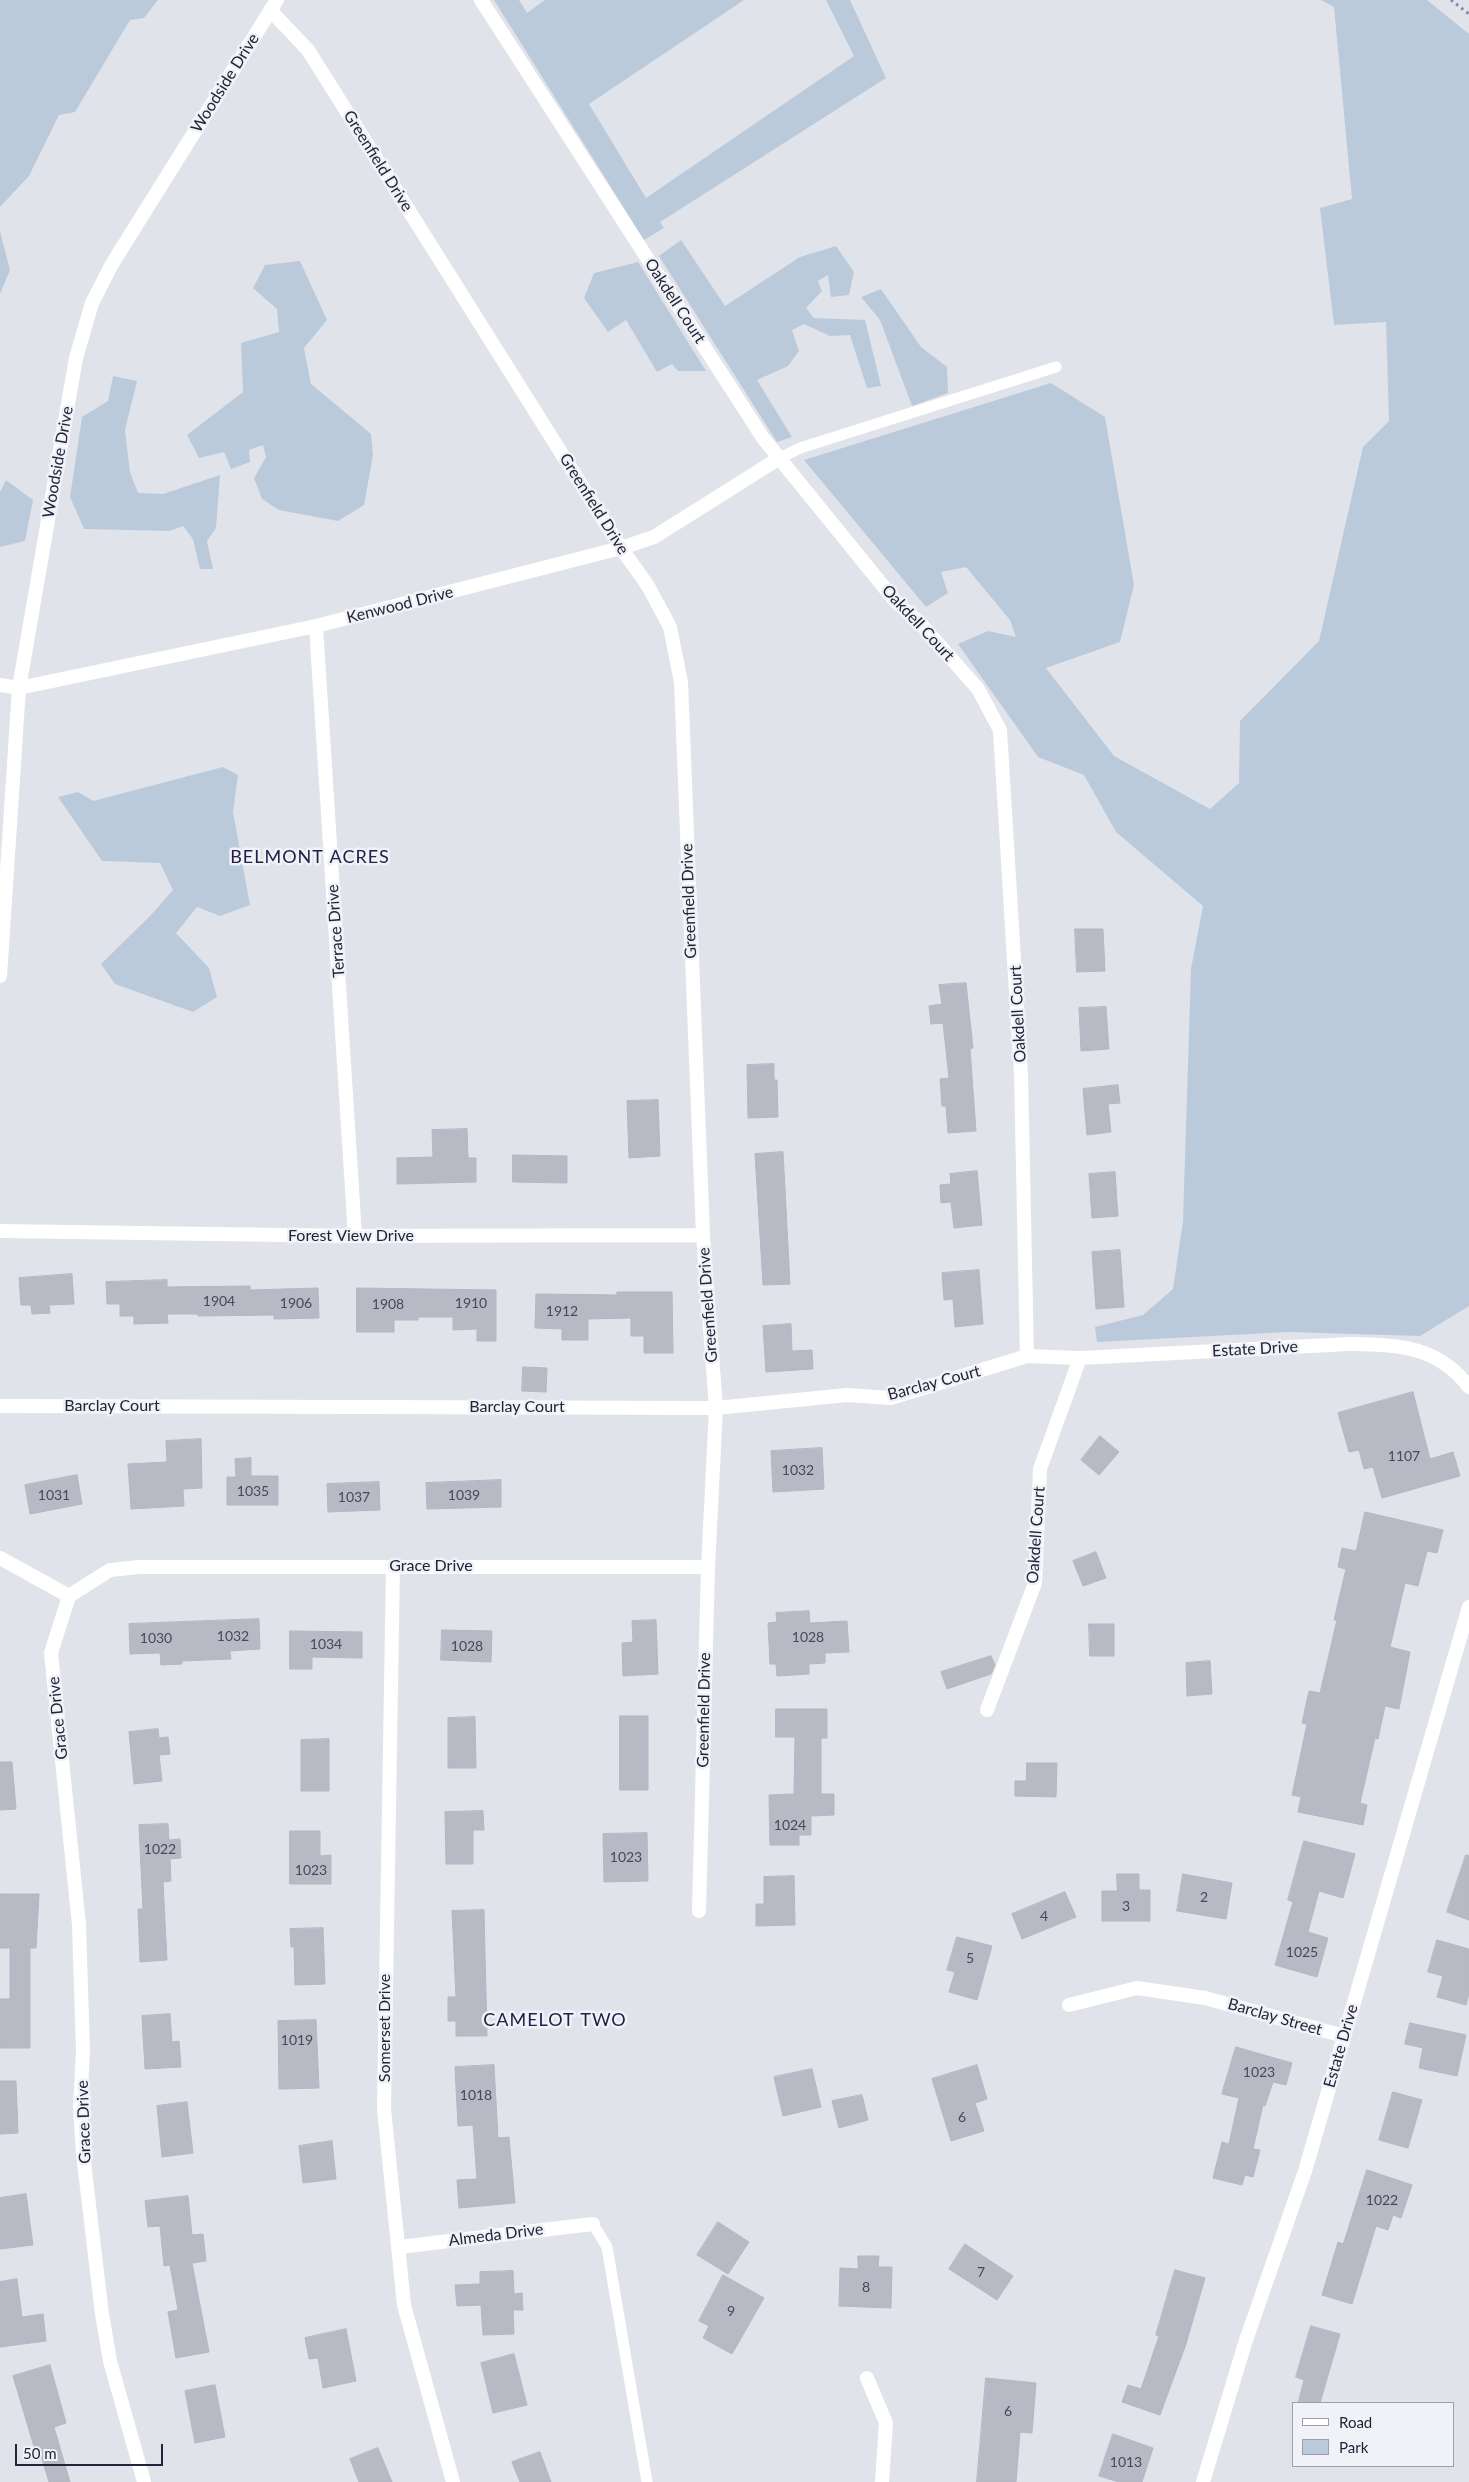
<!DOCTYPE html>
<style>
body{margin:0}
#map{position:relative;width:1469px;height:2482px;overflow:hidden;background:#e1e3ea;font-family:Lato,sans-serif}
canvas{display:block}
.legend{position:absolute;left:1292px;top:2402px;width:162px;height:65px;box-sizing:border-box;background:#f1f2f7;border:1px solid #9f9fab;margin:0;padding:6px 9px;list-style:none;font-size:15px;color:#232339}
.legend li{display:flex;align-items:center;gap:10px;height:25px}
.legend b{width:25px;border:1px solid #9f9fab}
.scale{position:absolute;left:15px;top:2444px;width:148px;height:22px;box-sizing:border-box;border:2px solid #232339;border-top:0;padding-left:6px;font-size:15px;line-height:18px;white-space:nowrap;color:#232339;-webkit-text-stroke:4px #f1f2f7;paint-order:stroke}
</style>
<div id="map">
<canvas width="1469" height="2482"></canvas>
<ul class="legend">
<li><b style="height:6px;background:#fff"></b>Road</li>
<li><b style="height:14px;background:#bbcada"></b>Park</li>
</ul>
<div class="scale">50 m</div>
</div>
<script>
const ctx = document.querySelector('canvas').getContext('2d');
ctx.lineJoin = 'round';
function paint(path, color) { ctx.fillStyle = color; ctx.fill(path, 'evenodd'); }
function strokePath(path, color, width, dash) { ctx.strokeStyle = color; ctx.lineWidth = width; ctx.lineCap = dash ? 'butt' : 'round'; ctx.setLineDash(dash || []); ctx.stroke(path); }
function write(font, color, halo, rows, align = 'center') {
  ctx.font = font + ' Lato,sans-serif'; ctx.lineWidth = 5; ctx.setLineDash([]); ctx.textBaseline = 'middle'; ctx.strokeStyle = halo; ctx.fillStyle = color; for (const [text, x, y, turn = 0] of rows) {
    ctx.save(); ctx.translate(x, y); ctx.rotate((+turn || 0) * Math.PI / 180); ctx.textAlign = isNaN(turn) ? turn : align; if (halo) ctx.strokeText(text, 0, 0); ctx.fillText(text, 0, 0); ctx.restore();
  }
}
const green = new Path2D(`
 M0,0H158L144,18L130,20L75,112L59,115L29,176L0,207Z
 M494,0H519L527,13L545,0H744L589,104L646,198L854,56L826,0H850L886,78L660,222L664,228L644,240Z
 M1321,0H1427L1469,34V1306L1420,1336L1288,1332L1097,1342L1095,1327L1143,1315L1173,1289L1183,1221L1191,969L1203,906L1116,832L1084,775L1038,757L958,644L988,631L1016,637L1010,620L966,567L941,572L948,593L926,607L804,460L1051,383L1105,417L1134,585L1120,642L1046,668L1114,756L1210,809L1239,783L1240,721L1319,641L1363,447L1389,421L1386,322L1334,325L1320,208L1352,199L1334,7Z
 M0,231L10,270L0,294Z
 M681,240L725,306L800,257L836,246L854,272L849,295L831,297L828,275L818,281L822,291L806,308L814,318L865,320L881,386L867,388L850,335L830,336L804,324L792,330L799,351L788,366L757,380L792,437L777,442L659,256Z
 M300,261L327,320L304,348L311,384L371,434L373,455L364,505L338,521L279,510L262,499L254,478L266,457L263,445L249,450L250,462L231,469L224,452L199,458L187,435L243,392L241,343L279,332L277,309L253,288L265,265Z
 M638,262L706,371H678L672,364L657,372L626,320L608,332L584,298L594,273Z
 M881,289L921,347L947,367L948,393L912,406L880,320L861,297Z
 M113,376L137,381L125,430L130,472L138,493L163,494L220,475L216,528L207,541L213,569H200L193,539L183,526L169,531L84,529L70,497L82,417L108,401Z
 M6,480L33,500L25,541L0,547V492Z
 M223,767L238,775L233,812L250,905L220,916L197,907L176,933L209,968L217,997L193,1012L115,984L101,964L150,916L173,890L160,863L102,861L58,797L78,792L93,801Z`);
const building = new Path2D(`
 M1075,929H1103L1105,971L1077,972Z
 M966,983L973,1048L970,1049L976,1131L948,1133L946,1106H942L940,1079L949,1078L943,1023L931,1024L929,1006L942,1004L939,985Z
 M1106,1007L1109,1049L1081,1051L1079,1008Z
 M774,1064V1080H777L778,1117L748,1118L747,1065Z
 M1118,1085L1120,1103L1108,1104L1111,1132L1087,1135L1083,1089Z
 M658,1100L660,1156L629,1158L627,1101Z
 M467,1129L468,1158H476V1182L397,1184V1158L433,1157L432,1130Z
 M783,1152L790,1284L763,1285L755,1154Z
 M513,1155L567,1156V1183L513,1182Z
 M977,1171L982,1225L954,1228L951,1202L941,1203L940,1185L951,1184L950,1174Z
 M1115,1172L1118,1216L1092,1218L1089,1174Z
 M1120,1250L1124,1307L1096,1309L1092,1252Z
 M979,1270L983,1324L955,1327L953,1299L944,1300L942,1273Z
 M72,1274L74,1304L49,1305L50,1313L32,1314L31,1305H21L19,1278Z
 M167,1280V1287L250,1286V1290L318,1288L319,1318L274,1319V1315L198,1316V1314H167L168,1323L134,1324V1316H120V1304H107L106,1282Z
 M357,1288L496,1290V1341H477V1329L453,1330V1317H418V1320H394V1332H357Z
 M617,1292H672L673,1353H644V1336H631V1318L588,1319V1340H562V1329L535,1328L536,1294L617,1295Z
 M791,1324L792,1351L812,1350L813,1369L766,1372L763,1326Z
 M523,1367L547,1368L546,1392L522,1391Z
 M1413,1392L1430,1459L1453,1452L1460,1476L1382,1498L1373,1467L1364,1469L1359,1450L1349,1452L1338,1413Z
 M1100,1436L1119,1452L1099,1475L1081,1460Z
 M201,1439L202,1488L183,1489L184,1506L131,1509L128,1464L167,1462L166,1441Z
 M822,1448L824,1489L773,1492L771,1451Z
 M251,1458V1476H278V1505H227V1477H236L235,1459Z
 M77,1475L82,1504L30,1514L25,1485Z
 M501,1480V1507L427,1509L426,1483Z
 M379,1482L380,1510L328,1512L327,1484Z
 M1365,1512L1443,1530L1437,1553L1427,1551L1418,1586L1405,1583L1390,1647L1410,1652L1399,1709L1385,1706L1378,1739L1375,1738L1360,1803L1367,1805L1363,1825L1298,1812L1301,1797L1292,1795L1307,1724L1302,1723L1309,1691L1320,1693L1337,1620H1334L1346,1569L1338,1567L1342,1548L1356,1551Z
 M1096,1552L1106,1578L1083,1586L1073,1561Z
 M809,1611L810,1623L847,1621L849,1652L825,1653V1663L809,1664V1674L777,1676L776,1664H770L768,1623L777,1622L776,1613Z
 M259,1619L260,1649L230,1651L231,1659L182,1661V1664L161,1665L160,1653L130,1654L129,1624Z
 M656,1620L658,1674L623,1676L622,1643L633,1642L632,1621Z
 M1089,1624H1114V1656H1090Z
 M442,1630L492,1631L491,1662L441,1660Z
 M290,1631L362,1632V1658L312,1657V1669H290Z
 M991,1656L995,1665L991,1674L947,1689L941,1672Z
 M1210,1661L1212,1694L1187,1696L1186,1663Z
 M776,1709H827V1738H821V1794H834V1815L811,1816V1835H799V1845H770L769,1795L794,1794L795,1737H776Z
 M620,1716H648V1790H620Z
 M475,1717L476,1768H448V1718Z
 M158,1729L159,1738L168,1737L170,1754L159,1755L162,1781L134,1784L129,1732Z
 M329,1739V1791H301V1740Z
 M0,1762H12L16,1809L0,1810Z
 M1027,1763H1057L1056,1797L1015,1796V1781H1026Z
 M483,1811L484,1830H473V1864H446L445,1812Z
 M168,1824L169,1840L180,1839L181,1858L170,1859L171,1881L163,1882L167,1960L140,1962L138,1909H143L139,1825Z
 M290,1831H320V1856L331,1855V1884H290Z
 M647,1833L648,1881L604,1882L603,1834Z
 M1304,1841L1355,1854L1343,1898L1319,1891L1308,1932L1328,1938L1317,1977L1275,1965L1293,1902L1288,1900Z
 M1466,1855L1469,1856V1920L1447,1912Z
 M1117,1874H1139V1890H1150V1921H1102V1891H1117Z
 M1183,1874L1232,1883L1226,1919L1177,1911Z
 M794,1876L795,1925L756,1926V1904H764V1877Z
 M1065,1892L1076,1917L1022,1939L1012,1914Z
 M0,1894H39L36,1948H30V2048H0V1999H10V1948H0Z
 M484,1910L487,2036H456V2021H448V1997H456L452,1911Z
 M323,1928L325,1984L295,1985L294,1947H291L290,1929Z
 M957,1937L992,1946L977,2000L949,1992L955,1972L947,1970Z
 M1437,1940L1469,1949V1993L1466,2005L1437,1997L1443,1976L1428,1972Z
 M170,2014L172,2042L179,2041L181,2067L145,2069L142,2016Z
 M316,2020L319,2088L279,2089L278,2021Z
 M1410,2023L1466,2035L1457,2076L1419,2068L1423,2048L1405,2044Z
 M1236,2047L1292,2063L1286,2085L1273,2082L1265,2106L1263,2105L1253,2149L1260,2150L1253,2177L1245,2175L1242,2185L1213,2178L1222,2142L1229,2144L1239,2098L1222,2094Z
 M494,2065L498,2138L509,2137L515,2203L459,2208L457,2180L477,2179L473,2125L458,2126L455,2067Z
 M977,2065L987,2099L975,2103L984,2131L951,2141L932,2079Z
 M812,2069L821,2107L783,2116L774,2077Z
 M0,2081H16L18,2133L0,2134Z
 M1393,2092L1422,2100L1408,2148L1379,2140Z
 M862,2095L868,2120L839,2128L832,2101Z
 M187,2102L193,2153L162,2157L157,2106Z
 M332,2141L336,2179L303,2183L299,2146Z
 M1367,2170L1412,2185L1401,2218L1393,2215L1388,2230L1376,2226L1352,2304L1322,2295L1338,2242L1343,2244Z
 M26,2194L33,2245L0,2249V2198Z
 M188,2196L192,2235L203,2234L206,2261L192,2263L209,2352L176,2358L168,2312L178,2310L170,2265L164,2266L160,2226L148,2227L145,2201Z
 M718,2222L749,2242L728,2274L697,2255Z
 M965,2244L1013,2276L997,2300L949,2269Z
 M858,2256H879L878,2267H892L891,2308L839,2306L840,2268L858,2269Z
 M1175,2270L1205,2278L1186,2344L1160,2415L1122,2402L1128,2385L1141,2389L1159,2336L1156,2335Z
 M513,2271L514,2294L522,2293L523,2310H513L514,2334L483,2335L481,2305L457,2306L455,2285L480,2284V2272Z
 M723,2275L764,2298L732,2354L703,2338L709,2326L699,2321Z
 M17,2279L22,2317L43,2314L46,2341L0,2347V2282Z
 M1311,2326L1340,2334L1320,2403H1298L1304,2380L1296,2377Z
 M346,2329L356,2381L323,2388L318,2358L309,2359L305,2338Z
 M514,2354L527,2405L493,2413L481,2363Z
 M50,2365L66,2423L54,2427L70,2482H49L39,2449L35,2450L13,2376Z
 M986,2378L1036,2383L1032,2433L1020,2432L1016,2482H977Z
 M215,2385L225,2437L195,2443L185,2391Z
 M1113,2434L1153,2448L1142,2482H1119L1099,2476Z
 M378,2448L392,2482H359L350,2459Z
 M540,2452L551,2482H520L512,2462Z`);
const path = new Path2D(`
 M1451,0L1469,14`);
const service = new Path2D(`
 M778,459L800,448L1056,367
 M593,2224L607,2247L647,2482`);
const minor = new Path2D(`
 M481,0L763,438L896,602L920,623L978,689L1000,730L1021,1075L1027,1356
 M270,10L308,50L621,548L648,586L670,627L681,682L703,1235L716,1408L708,1567L699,1911
 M316,626L355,1236
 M0,685L19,688L316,626L621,548L654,537L778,459
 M0,976L19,688L76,358L92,303L112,264L277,0
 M0,1231L355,1236L703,1235
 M0,1406L716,1408L847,1395L891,1398L1027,1356L1080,1358L1349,1344C1398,1345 1437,1345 1469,1387
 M0,1558L69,1596
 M393,1566L384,2109L404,2305L453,2482
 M987,1710L1035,1583L1040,1469L1080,1358
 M1069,2005L1137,1988L1205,1998L1344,2036
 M399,2247L593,2224
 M867,2378L886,2423L882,2482
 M144,2482L110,2361L102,2314L83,2154L80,2106L83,2051L79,1925L51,1653L69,1596L110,1570L139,1567H708
 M1203,2482L1246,2340L1305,2171L1469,1607`);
const numberNames = [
 ["1904",219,1301],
 ["1906",296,1303],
 ["1910",471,1303],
 ["1908",388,1304],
 ["1912",562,1311],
 ["1107",1404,1456],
 ["1032",798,1470],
 ["1035",253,1491],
 ["1031",54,1495],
 ["1039",464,1495],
 ["1037",354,1497],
 ["1032",233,1636],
 ["1028",808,1637],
 ["1030",156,1638],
 ["1034",326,1644],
 ["1028",467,1646],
 ["1024",790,1825],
 ["1022",160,1849],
 ["1023",626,1857],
 ["1023",311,1870],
 ["2",1204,1897],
 ["3",1126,1906],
 ["4",1044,1916],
 ["1025",1302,1952],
 ["5",970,1958],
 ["1019",297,2040],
 ["1023",1259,2072],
 ["1018",476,2095],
 ["6",962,2117],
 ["1022",1382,2200],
 ["7",981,2272],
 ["8",866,2287],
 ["9",731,2311],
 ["6",1008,2411],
 ["1013",1126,2462]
];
const streetNames = [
 ["Woodside Drive",225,83,-58],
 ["Greenfield Drive",378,161,58],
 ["Oakdell Court",675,301,57],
 ["Woodside Drive",58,462,-80],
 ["Greenfield Drive",594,504,58],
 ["Kenwood Drive",400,605,-14],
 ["Oakdell Court",918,623,47],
 ["Greenfield Drive",689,901,-92],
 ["Terrace Drive",336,931,-94],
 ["Oakdell Court",1018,1014,-93],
 ["Forest View Drive",351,1236],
 ["Greenfield Drive",708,1305,-94],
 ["Estate Drive",1255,1349,-3],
 ["Barclay Court",934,1383,-15],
 ["Barclay Court",112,1406],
 ["Barclay Court",517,1407],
 ["Oakdell Court",1036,1535,-86],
 ["Grace Drive",431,1566],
 ["Greenfield Drive",704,1710,-89],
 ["Grace Drive",58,1718,-96],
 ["Barclay Street",1275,2017,16],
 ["Somerset Drive",385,2028,-90],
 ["Estate Drive",1341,2046,-74],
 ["Grace Drive",84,2122,-92],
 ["Almeda Drive",496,2235,-7]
];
const neighbourhoodNames = [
 ["BELMONT ACRES",310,857],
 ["CAMELOT TWO",555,2020]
];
paint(green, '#bbcada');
paint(building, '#b7b9c4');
strokePath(building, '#b4b6c3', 1);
strokePath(path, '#8486ab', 3, [2.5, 4]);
strokePath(service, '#fff', 11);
strokePath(minor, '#fff', 14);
write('14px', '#48485c', null, numberNames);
write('16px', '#232339', '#f1f2f7', streetNames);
ctx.letterSpacing = '1px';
write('18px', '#21204a', '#f1f2f7', neighbourhoodNames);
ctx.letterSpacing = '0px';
</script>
